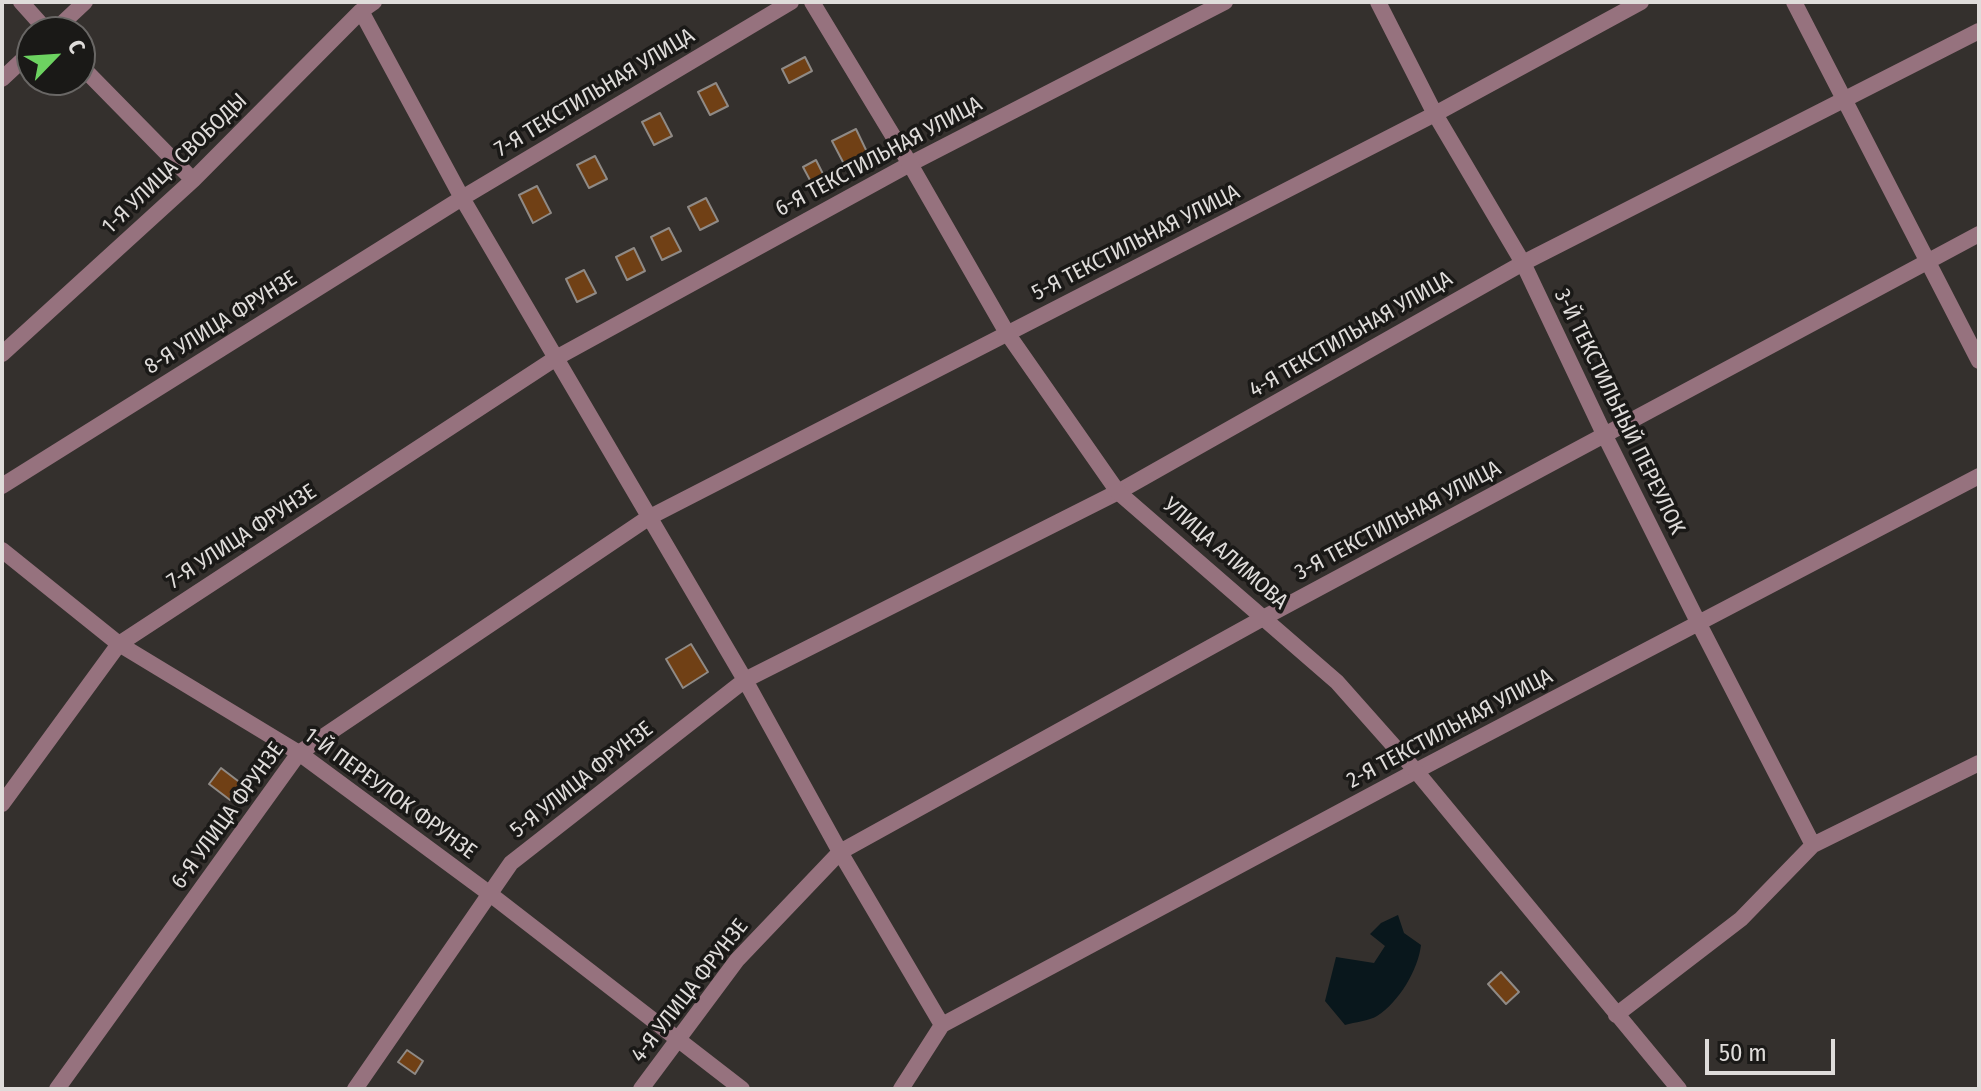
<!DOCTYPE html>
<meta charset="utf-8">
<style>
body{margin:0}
#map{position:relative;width:1981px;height:1091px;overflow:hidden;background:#34302d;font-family:"Fira Sans Condensed",sans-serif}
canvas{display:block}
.frame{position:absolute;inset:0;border:4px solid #dfdcda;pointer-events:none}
.north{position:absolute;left:16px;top:16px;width:80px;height:80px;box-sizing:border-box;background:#1a1917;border:2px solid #696765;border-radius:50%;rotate:65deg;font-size:22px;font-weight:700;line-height:32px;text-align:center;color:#dfdcda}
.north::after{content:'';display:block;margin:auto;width:28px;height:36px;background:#6dd361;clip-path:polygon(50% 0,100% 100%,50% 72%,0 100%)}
.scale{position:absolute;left:1705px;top:1039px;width:130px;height:36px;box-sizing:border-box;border:4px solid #dfdcda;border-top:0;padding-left:10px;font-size:24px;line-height:28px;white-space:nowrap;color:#dfdcda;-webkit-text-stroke:6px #1a1917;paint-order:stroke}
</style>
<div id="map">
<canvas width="1981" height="1091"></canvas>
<div class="frame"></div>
<div class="north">С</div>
<div class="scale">50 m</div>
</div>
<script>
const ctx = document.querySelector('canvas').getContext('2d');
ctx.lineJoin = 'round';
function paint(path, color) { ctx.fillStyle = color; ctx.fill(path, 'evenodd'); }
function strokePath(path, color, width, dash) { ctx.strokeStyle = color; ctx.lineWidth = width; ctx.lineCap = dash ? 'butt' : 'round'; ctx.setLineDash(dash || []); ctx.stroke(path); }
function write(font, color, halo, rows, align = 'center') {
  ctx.font = font + ' "Fira Sans Condensed",sans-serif'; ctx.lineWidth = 7; ctx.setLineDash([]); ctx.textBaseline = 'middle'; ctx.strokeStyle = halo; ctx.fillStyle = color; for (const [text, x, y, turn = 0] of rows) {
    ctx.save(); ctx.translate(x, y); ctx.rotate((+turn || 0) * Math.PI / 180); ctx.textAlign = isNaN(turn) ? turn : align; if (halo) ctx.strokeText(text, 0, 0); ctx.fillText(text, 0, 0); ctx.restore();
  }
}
const water = new Path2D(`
 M1398,915L1404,933L1421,945C1418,970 1399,1002 1377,1016C1369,1021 1355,1022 1345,1025L1325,1001L1336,957L1374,963L1385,946L1370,934L1381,923Z`);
const building = new Path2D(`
 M805,57L812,71L789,83L782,69Z
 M716,83L728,106L710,115L698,92Z
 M660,113L672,136L654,145L642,122Z
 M856,129L867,152L844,164L832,141Z
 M595,156L607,179L589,188L577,165Z
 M816,160L824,176L811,182L803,167Z
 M537,186L551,213L533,223L519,195Z
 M706,198L718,221L700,230L688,207Z
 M669,228L681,251L662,260L651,237Z
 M634,248L645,271L627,280L616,257Z
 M584,270L596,293L577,302L566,279Z
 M691,644L708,672L683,688L666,659Z
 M221,768L242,784L230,800L209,784Z
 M1501,972L1519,992L1506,1004L1488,984Z
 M407,1050L423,1061L415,1074L398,1062Z`);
const minor = new Path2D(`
 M21,2L48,32
 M1378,2L1435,114L1523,263L1605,436L1699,624L1813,845
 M1794,2L1979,361
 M361,11L462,198L745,680L840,852L942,1025
 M53,32L85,2
 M80,65L193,180
 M2,79L32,51
 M2,354L193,180L361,11L374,2
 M2,486L462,198L791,2
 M2,550L119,644L299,753L490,894L742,1089
 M2,804L119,644L556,358L910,164L1225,2
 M1616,1015L1741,919L1813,845L1979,763
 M57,1089L299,753L648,518L1435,114L1641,2
 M355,1089L511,863L745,680L1118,492L1523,263L1979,31
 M641,1089L737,960L840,852L1265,617L1979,234
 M901,1089L942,1025L1416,771L1979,476`);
const tertiary = new Path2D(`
 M812,2L910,164L1007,333L1118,492L1337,682L1416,771L1679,1089`);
const streetNames = [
 ["7-Я ТЕКСТИЛЬНАЯ УЛИЦА",595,93,-31],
 ["6-Я ТЕКСТИЛЬНАЯ УЛИЦА",879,157,-28],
 ["1-Я УЛИЦА СВОБОДЫ",175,164,-44],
 ["5-Я ТЕКСТИЛЬНАЯ УЛИЦА",1136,243,-27],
 ["8-Я УЛИЦА ФРУНЗЕ",221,323,-32],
 ["4-Я ТЕКСТИЛЬНАЯ УЛИЦА",1351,335,-30],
 ["3-Й ТЕКСТИЛЬНЫЙ ПЕРЕУЛОК",1619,412,64],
 ["3-Я ТЕКСТИЛЬНАЯ УЛИЦА",1398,521,-28],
 ["7-Я УЛИЦА ФРУНЗЕ",242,537,-33],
 ["УЛИЦА АЛИМОВА",1225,554,41],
 ["2-Я ТЕКСТИЛЬНАЯ УЛИЦА",1450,729,-28],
 ["5-Я УЛИЦА ФРУНЗЕ",582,780,-38],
 ["1-Й ПЕРЕУЛОК ФРУНЗЕ",390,794,36],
 ["6-Я УЛИЦА ФРУНЗЕ",228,816,-54],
 ["4-Я УЛИЦА ФРУНЗЕ",690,991,-52]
];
paint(water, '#09171c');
paint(building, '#704015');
strokePath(building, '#8f8a86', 2);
strokePath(minor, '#96727e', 16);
strokePath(tertiary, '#96727e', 16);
write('22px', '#dfdcda', '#1a1917', streetNames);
</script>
